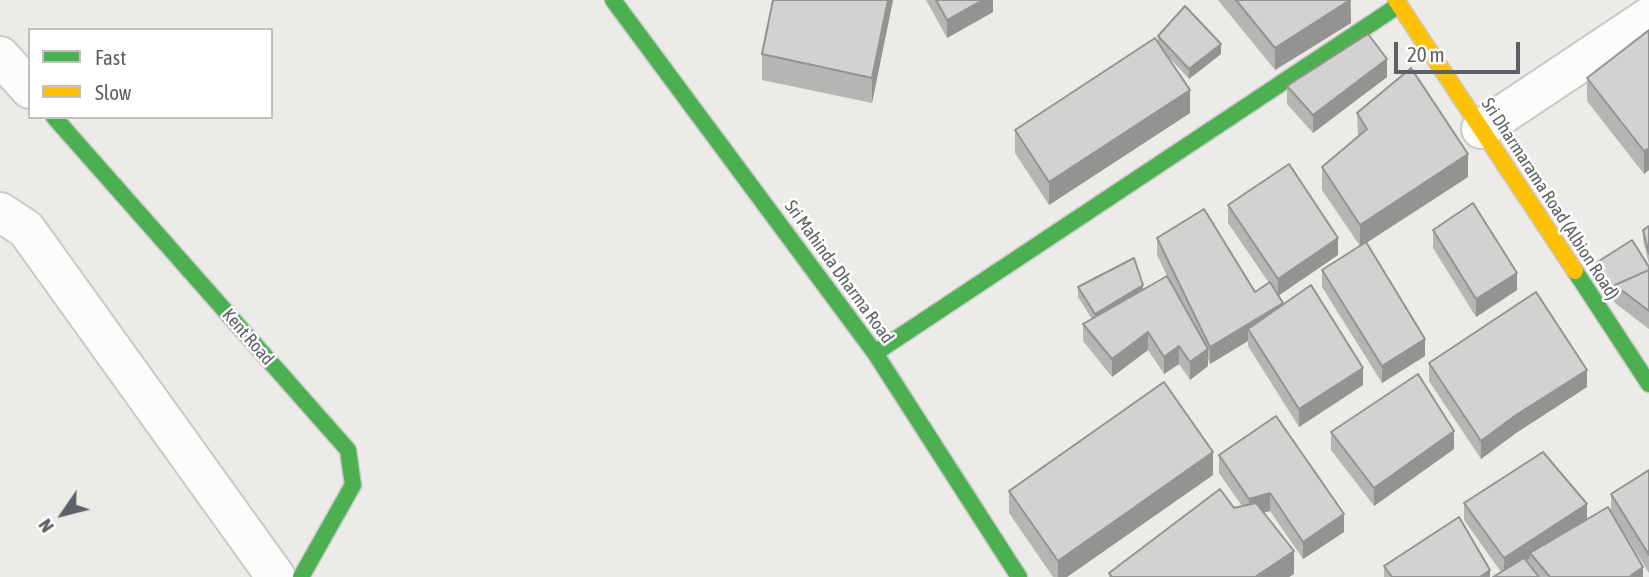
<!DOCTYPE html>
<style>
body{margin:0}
#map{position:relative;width:1649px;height:577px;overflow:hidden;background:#edebe7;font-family:"Asap Condensed",sans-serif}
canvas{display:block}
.legend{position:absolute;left:28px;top:28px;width:245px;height:91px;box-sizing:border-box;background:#fff;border:2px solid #bec0c1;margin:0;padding:9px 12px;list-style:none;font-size:21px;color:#5d6165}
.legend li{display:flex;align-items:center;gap:14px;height:35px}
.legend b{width:35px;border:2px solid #bec0c1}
.north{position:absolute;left:28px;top:479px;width:70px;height:70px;-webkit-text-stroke:5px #fff;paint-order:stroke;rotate:235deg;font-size:19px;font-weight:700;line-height:28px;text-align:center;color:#5d6165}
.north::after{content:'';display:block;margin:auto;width:24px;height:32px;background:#5d6165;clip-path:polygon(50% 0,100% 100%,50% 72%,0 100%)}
.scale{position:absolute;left:1394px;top:42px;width:126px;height:32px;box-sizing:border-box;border:4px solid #5d6165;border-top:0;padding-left:9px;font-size:21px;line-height:24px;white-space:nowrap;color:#5d6165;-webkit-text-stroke:5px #fff;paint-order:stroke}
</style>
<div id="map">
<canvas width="1649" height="577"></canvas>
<ul class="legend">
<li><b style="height:9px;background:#4caf50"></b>Fast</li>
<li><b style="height:9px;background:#ffc107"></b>Slow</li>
</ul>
<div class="north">N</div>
<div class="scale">20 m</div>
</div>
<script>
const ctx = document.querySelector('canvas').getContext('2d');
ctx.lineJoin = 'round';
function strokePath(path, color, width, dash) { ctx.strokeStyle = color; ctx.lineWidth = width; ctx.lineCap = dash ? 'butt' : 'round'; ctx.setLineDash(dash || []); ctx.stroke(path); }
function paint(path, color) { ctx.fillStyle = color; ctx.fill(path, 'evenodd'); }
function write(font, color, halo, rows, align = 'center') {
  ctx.font = font + ' "Asap Condensed",sans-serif'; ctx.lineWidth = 5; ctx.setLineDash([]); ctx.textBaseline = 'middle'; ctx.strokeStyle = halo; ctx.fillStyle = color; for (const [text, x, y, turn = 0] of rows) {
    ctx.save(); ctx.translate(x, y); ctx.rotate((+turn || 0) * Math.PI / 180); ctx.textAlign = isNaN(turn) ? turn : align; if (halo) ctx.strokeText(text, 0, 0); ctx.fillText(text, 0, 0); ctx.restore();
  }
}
const street = new Path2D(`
 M0,56L30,89
 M1481,129L1649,17
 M0,212L26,229L276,577`);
const fast = new Path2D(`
 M613,0L875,353L1019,577
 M54,117L348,450L353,485L301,577
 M1575,271L1649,384
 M875,353L1399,5`);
const slow = new Path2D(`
 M1396,0L1575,271`);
const wall = new Path2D(`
 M893,0L872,103L762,80V54Z
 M926,0H993V12L947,38Z
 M1218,0H1351V23L1275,70Z
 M1649,30V170L1644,174L1587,101V78Z
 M1158,36L1221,54L1189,79L1165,53L1190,113L1049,205L1015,153V130L1158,43Z
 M1387,77L1313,133L1287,104V86Z
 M1357,113L1468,177L1366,243L1425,356L1382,383L1322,287V270L1360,246L1322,190V167L1358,137Z
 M1228,205L1338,255L1279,295L1283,304L1363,385L1299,427L1248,346V341L1210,364L1208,359V366L1190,380L1179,364L1164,374L1148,350L1112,377L1083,341V324L1092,319L1078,297V287L1143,289L1170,282L1157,255V238L1255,292L1269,283L1228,223Z
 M1649,226V264L1643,240V230Z
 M1433,230L1517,290L1476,317L1433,248Z
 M1596,263L1649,267V329L1615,303L1596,273Z
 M1429,363L1587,387L1516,433L1481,459L1429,381Z
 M1331,432L1454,449L1374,506L1331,450Z
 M1219,455L1344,532L1303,559L1270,511L1263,513L1294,574L1289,577H1109V573L1234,508L1242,506L1219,473Z
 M1649,470V573L1611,512V494Z
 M1213,475L1067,577H1053L1009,513V491Z
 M1464,503L1587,519L1643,577H1493L1501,572L1464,520Z
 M1384,566L1490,577H1384Z`);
const shadedWall = new Path2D(`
 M888,0H893L872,103V78Z
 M983,0H993V12L947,38V20Z
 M1350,0L1351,23L1275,70V48Z
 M1221,44V54L1189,79V69Z
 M1387,59V77L1313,133V115Z
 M1190,90V113L1049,205V182Z
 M1649,148V170L1644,174V151Z
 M1468,154V177L1360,247V225Z
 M1338,238V255L1278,296V279Z
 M1517,273V290L1476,317V299Z
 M1143,285V294L1095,324V314Z
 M1283,303V320L1248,329V341L1210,364V347Z
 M1148,332V350L1112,377V359Z
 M1425,339V356L1382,383V366Z
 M1179,346V364L1164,374V357Z
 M1208,349V366L1190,380V362Z
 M1363,368V385L1299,427V409Z
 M1587,370V387L1516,433L1481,459V441L1516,415Z
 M1454,431V449L1374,506V488Z
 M1213,452V475L1067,577H1058V561Z
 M1270,493V511L1249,516V499Z
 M1587,504V521L1530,553V558L1504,576V558Z
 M1344,514V532L1303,559V542Z
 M1294,551V574L1289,577H1255Z
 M1643,567V577H1629Z
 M1490,570V577H1480Z`);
const building = new Path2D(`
 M773,0H888L872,78L762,54Z
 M936,0H983L947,20Z
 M1236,0H1350L1275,48Z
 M1185,6L1221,44L1189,69L1158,36Z
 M1649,30V148L1644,151L1587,78Z
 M1368,34L1387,59L1313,115L1287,86Z
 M1155,38L1190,90L1049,182L1015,130Z
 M1411,68L1468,154L1360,225L1322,167L1367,129L1357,113Z
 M1289,164L1338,238L1278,279L1228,205Z
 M1473,203L1517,273L1476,299L1433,230Z
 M1204,209L1255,292L1270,282L1283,303L1210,347L1157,238Z
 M1649,226V254L1643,230Z
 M1632,240L1649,267V270L1615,285V293L1596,263Z
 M1366,242L1425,339L1382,366L1322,270Z
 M1134,258L1143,285L1095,314L1078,287Z
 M1649,270V311L1615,285Z
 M1167,276L1208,349L1190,362L1179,346L1164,357L1148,332L1112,359L1083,324Z
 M1311,285L1363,368L1299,409L1248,329Z
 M1536,292L1587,370L1516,415L1481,441L1429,363Z
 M1418,374L1454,431L1374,488L1331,432Z
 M1164,382L1213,452L1058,561L1009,491Z
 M1276,416L1344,514L1303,542L1270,493L1249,499L1219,455Z
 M1543,452L1587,504L1504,558L1464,503Z
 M1649,470V555L1611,494Z
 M1220,489L1234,508L1256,503L1294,551L1255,577H1112L1109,573Z
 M1608,507L1643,567L1629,577H1550L1530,553Z
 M1459,517L1490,570L1480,577H1392L1384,566Z
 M1524,558L1539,577H1493Z`);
const streetNames = [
 ["Sri Dharmarama Road (Albion Road)",1550,199,57],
 ["Sri Mahinda Dharma Road",839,272,54],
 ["Kent Road",248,337,49]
];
strokePath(street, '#c9cac9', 42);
strokePath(fast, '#c9c9c9', 19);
strokePath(slow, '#c9c9c9', 19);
strokePath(street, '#fcfcfb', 38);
strokePath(fast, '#4caf50', 16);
strokePath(slow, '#ffc107', 16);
paint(wall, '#b5b5b3');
paint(shadedWall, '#949392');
paint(building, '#d3d2d0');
strokePath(building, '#949392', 2);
write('18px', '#5d6165', '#fff', streetNames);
</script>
